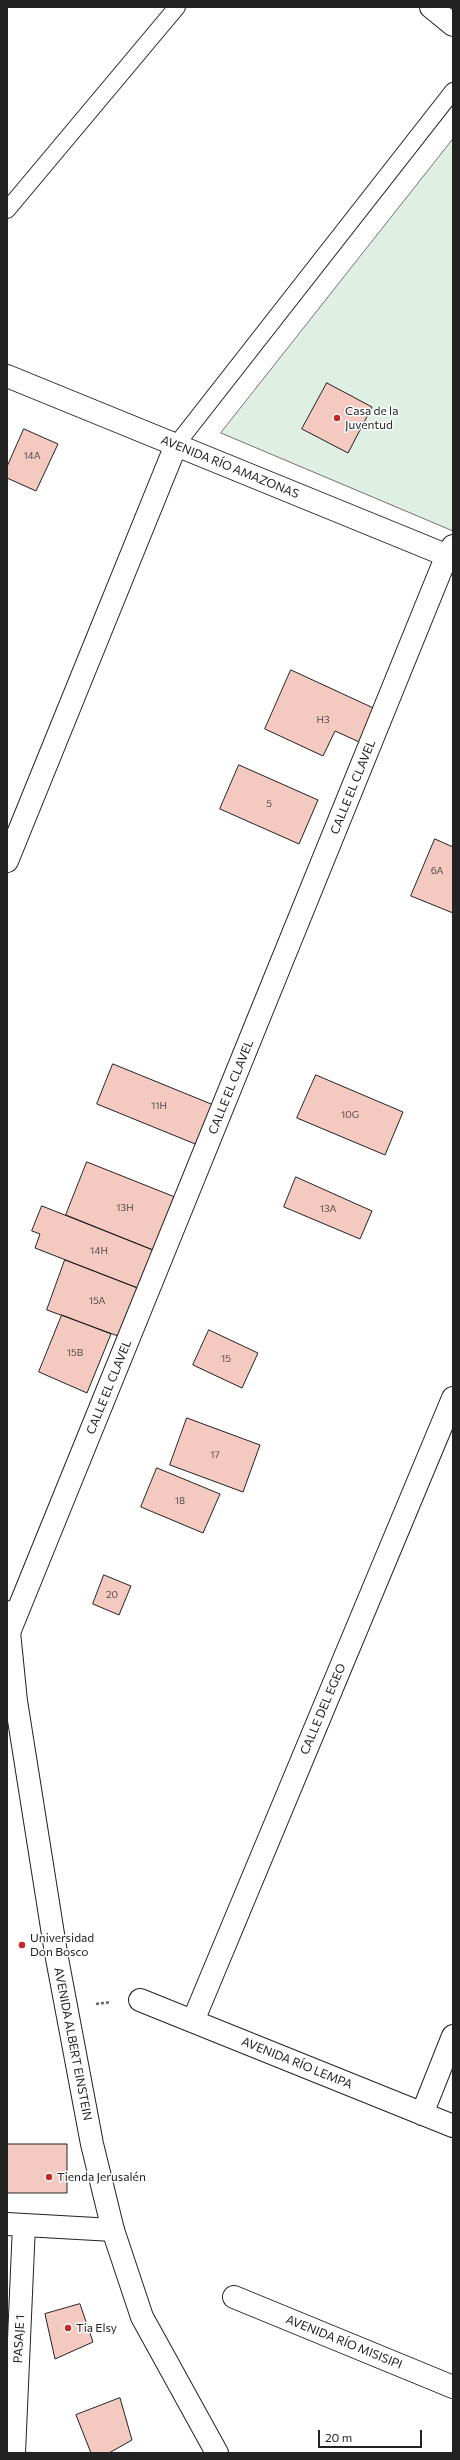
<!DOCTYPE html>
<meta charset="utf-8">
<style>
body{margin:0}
#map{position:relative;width:460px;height:2460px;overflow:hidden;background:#fff;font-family:Commissioner,sans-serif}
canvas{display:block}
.frame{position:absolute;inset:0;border:8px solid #222;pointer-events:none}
.scale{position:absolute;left:318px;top:2430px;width:104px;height:18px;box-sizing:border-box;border:2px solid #222;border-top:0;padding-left:5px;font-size:12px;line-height:14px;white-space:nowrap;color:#222;-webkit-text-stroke:3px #fff;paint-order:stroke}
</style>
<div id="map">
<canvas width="460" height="2460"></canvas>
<div class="frame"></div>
<div class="scale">20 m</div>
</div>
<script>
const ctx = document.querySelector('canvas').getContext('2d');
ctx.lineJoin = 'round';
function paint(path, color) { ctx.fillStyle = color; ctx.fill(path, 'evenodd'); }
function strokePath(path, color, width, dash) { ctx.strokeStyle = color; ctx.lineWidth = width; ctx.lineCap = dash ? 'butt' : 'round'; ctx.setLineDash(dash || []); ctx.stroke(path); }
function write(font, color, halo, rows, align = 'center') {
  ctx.font = font + ' Commissioner,sans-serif'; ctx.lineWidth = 3; ctx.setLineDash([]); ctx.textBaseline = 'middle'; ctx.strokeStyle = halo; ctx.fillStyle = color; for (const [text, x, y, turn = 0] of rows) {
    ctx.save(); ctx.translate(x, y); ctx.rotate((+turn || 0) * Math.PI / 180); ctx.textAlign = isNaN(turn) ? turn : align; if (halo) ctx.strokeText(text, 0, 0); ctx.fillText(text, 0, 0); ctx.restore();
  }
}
const green = new Path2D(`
 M453,139V531L221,433Z`);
const building = new Path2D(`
 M327,383L372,407L348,453L302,429Z
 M24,429L58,444L36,491L7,478V467Z
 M291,670L382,712L366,745L335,731L323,756L265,729Z
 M239,765L318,800L299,844L220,809Z
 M435,839L453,847V913L411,896Z
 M113,1064L221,1108L205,1148L97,1104Z
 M316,1075L403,1112L385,1155L297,1118Z
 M87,1162L185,1201L163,1254L66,1215Z
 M296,1177L372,1211L360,1239L284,1207Z
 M42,1206L163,1254L148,1292L35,1248L40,1234L32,1231Z
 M65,1260L148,1292L129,1340L47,1310Z
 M62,1315L111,1334L87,1393L39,1372Z
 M209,1330L258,1353L242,1388L193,1365Z
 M187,1418L260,1445L243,1492L170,1465Z
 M157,1468L220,1494L203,1533L141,1507Z
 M104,1575L131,1586L119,1615L93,1604Z
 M7,2144H67V2193H7Z
 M80,2304L93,2342L55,2359L45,2314Z
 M120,2398L132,2440L109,2453H91L76,2415Z`);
const path = new Path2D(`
 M96,2004L111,2002`);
const lane = new Path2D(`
 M7,210L177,7
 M176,445L453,91`);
const street = new Path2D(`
 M431,7L453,25
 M7,376L453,558
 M7,861L176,445
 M10,1630L447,555L453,546
 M140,2000L453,2126
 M193,2021L453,1398
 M422,2114L453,2036
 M7,2224L113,2230
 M234,2297L453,2387
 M14,2453L24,2225`);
const secondary = new Path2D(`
 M7,1612L16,1701L56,1953L92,2144L113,2230L142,2317L217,2453`);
const markers = [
 [337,418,4,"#c62828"],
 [22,1945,4,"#c62828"],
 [49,2177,4,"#c62828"],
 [68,2328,4,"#c62828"]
];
const numberNames = [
 ["14A",32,456],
 ["H3",323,720],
 ["5",269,804],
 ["6A",437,871],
 ["11H",159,1106],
 ["10G",350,1115],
 ["13H",125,1208],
 ["13A",328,1209],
 ["14H",99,1251],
 ["15A",97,1301],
 ["15B",75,1353],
 ["15",226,1359],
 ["17",215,1455],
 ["18",180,1501],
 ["20",112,1595]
];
const poiNames = [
 ["Casa de la",345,411],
 ["Juventud",345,425],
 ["Universidad",30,1938],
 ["Don Bosco",30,1952],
 ["Tienda Jerusalén",57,2177],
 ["Tia Elsy",76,2328]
];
const streetNames = [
 ["AVENIDA RÍO AMAZONAS",230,467,22],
 ["CALLE EL CLAVEL",353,787,-68],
 ["CALLE EL CLAVEL",231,1087,-68],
 ["CALLE EL CLAVEL",109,1387,-68],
 ["CALLE DEL EGEO",323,1709,-67],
 ["AVENIDA ALBERT EINSTEIN",73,2044,79],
 ["AVENIDA RÍO LEMPA",297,2063,22],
 ["PASAJE 1",19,2339,-87],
 ["AVENIDA RÍO MISISIPI",344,2342,22]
];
paint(green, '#e0efe3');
strokePath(green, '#6f6f6f', 1);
paint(building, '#f3c9c0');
strokePath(building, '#222', 1);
strokePath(lane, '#222', 18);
strokePath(street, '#222', 24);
strokePath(secondary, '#222', 24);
strokePath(path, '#646464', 2.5, [3, 2]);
strokePath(lane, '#fff', 16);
strokePath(street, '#fff', 22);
strokePath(secondary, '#fff', 22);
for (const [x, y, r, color] of markers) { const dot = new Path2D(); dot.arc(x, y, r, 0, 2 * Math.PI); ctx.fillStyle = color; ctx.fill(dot); strokePath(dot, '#fff', 1.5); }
write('10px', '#564c4a', null, numberNames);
write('12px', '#222', '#fff', poiNames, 'left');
write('12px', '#222', '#fff', streetNames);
</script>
